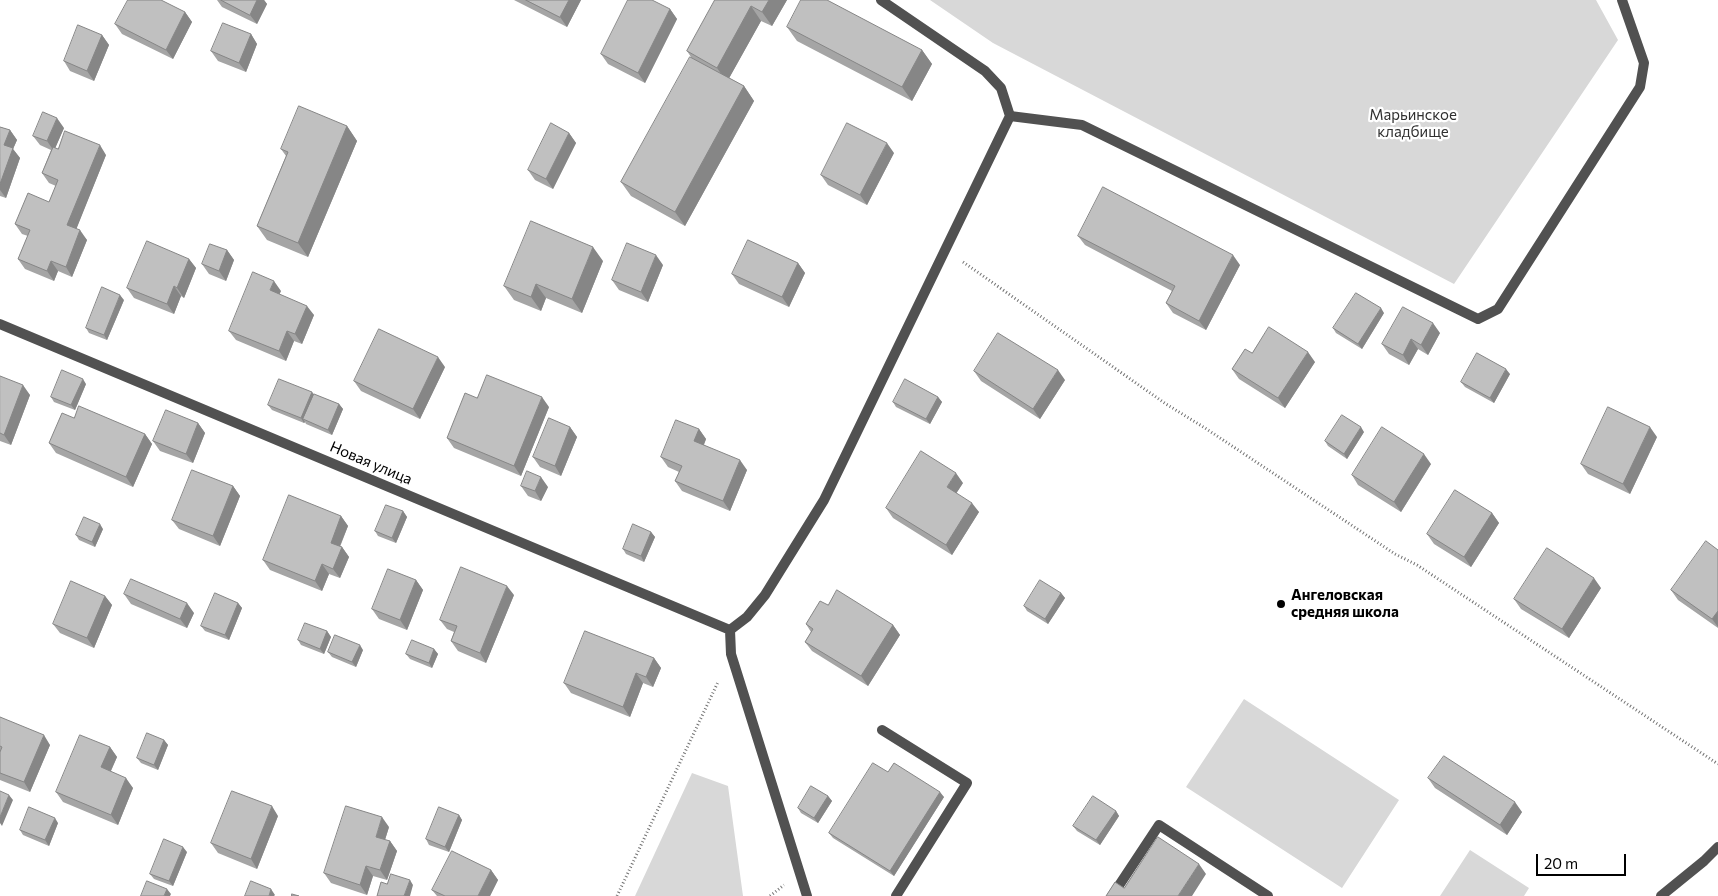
<!DOCTYPE html>
<meta charset="utf-8">
<style>
body{margin:0}
#map{position:relative;width:1718px;height:896px;overflow:hidden;background:#fff;font-family:Commissioner,sans-serif}
canvas{display:block}
.scale{position:absolute;left:1536px;top:854px;width:90px;height:22px;box-sizing:border-box;border:2px solid #000;border-top:0;padding-left:6px;font-size:15px;line-height:18px;white-space:nowrap;color:#000;-webkit-text-stroke:4px #fff;paint-order:stroke}
</style>
<div id="map">
<canvas width="1718" height="896"></canvas>
<div class="scale">20 m</div>
</div>
<script>
const ctx = document.querySelector('canvas').getContext('2d');
ctx.lineJoin = 'round';
function paint(path, color) { ctx.fillStyle = color; ctx.fill(path, 'evenodd'); }
function strokePath(path, color, width, dash) { ctx.strokeStyle = color; ctx.lineWidth = width; ctx.lineCap = dash ? 'butt' : 'round'; ctx.setLineDash(dash || []); ctx.stroke(path); }
function write(font, color, halo, rows, align = 'center') {
  ctx.font = font + ' Commissioner,sans-serif'; ctx.lineWidth = 4.5; ctx.setLineDash([]); ctx.textBaseline = 'middle'; ctx.strokeStyle = halo; ctx.fillStyle = color; for (const [text, x, y, turn = 0] of rows) {
    ctx.save(); ctx.translate(x, y); ctx.rotate((+turn || 0) * Math.PI / 180); ctx.textAlign = isNaN(turn) ? turn : align; if (halo) ctx.strokeText(text, 0, 0); ctx.fillText(text, 0, 0); ctx.restore();
  }
}
const green = new Path2D(`
 M930,0H1596L1618,40L1454,284L993,43Z
 M1244,699L1399,800L1342,888L1186,787Z
 M692,773L728,786L743,896H635Z
 M1470,850L1529,888L1524,896H1440Z`);
const path = new Path2D(`
 M963,262L1166,404L1205,428L1395,554L1417,565L1718,764
 M617,896L718,682
 M770,896L784,885`);
const lane = new Path2D(`
 M1010,116L1082,125L1478,319L1498,309L1640,87L1644,63L1622,0
 M882,730L967,783L896,896
 M1112,896L1159,825L1268,896`);
const street = new Path2D(`
 M0,324L730,630
 M730,630L747,617L765,595L824,500L1010,116L1001,88L985,71L881,0
 M730,630L731,654L807,896
 M1661,896L1704,861L1718,847`);
const wall = new Path2D(`
 M217,0H264L267,4L257,24L222,7Z
 M514,0H581L567,27Z
 M715,0H787L772,26L761,21L729,78L744,86L754,101L685,226L631,196L621,182L691,57L687,51Z
 M670,9L677,19L645,83L608,64L601,54Z
 M185,12L192,22L173,59L122,34L115,24Z
 M787,27L922,50L932,64L912,101L797,41Z
 M251,34L257,44L246,72L218,61L211,51Z
 M102,35L109,45L94,81L70,71L64,61Z
 M347,126L357,141L308,257L267,240L257,226L286,156L281,149Z
 M0,127L10,130L17,140L13,149L20,158L6,198L0,196Z
 M64,128L55,148L58,149L106,155L76,229L87,240L72,277L58,271L54,281L25,269L18,259L28,236L22,234L15,224L49,202L56,186L49,183L42,173L51,150L40,145L33,136Z
 M569,133L576,143L553,189L535,180L528,170Z
 M894,153L867,205L828,185L821,175Z
 M1078,236L1240,265L1206,330L1173,313L1166,303L1172,291L1085,245Z
 M227,250L234,260L226,281L209,274L202,264Z
 M189,259L196,268L184,298L181,296L174,314L134,298L127,288Z
 M603,261L582,313L546,298L541,311L514,300L504,286Z
 M798,263L805,273L789,307L739,284L732,274Z
 M663,265L648,302L619,290L612,280Z
 M281,291L279,294L314,315L302,344L294,341L286,361L236,340L229,331Z
 M124,300L107,340L89,333L86,328Z
 M1384,313L1362,349L1336,333L1333,328Z
 M1440,333L1428,355L1418,349L1409,365L1389,354L1382,344Z
 M1252,353L1315,362L1285,408L1239,379L1232,369Z
 M445,367L420,419L361,391L354,381Z
 M974,371L1065,380L1040,419L981,381Z
 M1510,374L1494,403L1465,387L1461,382Z
 M0,376L30,395L11,445L0,441Z
 M86,384L75,410L54,402L51,397Z
 M312,392L313,394L339,404L343,409L332,435L306,424L305,422L304,423L272,410L268,405Z
 M938,397L942,402L930,424L896,407L893,402Z
 M549,407L521,476L454,448L447,438Z
 M74,418L145,434L152,444L133,487L56,453L49,443Z
 M198,423L205,433L193,463L160,451L153,441Z
 M570,427L577,437L561,476L540,467L533,457Z
 M699,429L706,439L704,445L747,470L730,511L682,491L675,481L679,472L668,467L661,457Z
 M1364,432L1347,459L1328,446L1325,441Z
 M1657,437L1630,494L1588,474L1581,464Z
 M1431,464L1401,512L1358,485L1352,475Z
 M963,483L956,493L979,512L952,555L893,518L886,508Z
 M233,486L240,496L220,546L179,529L172,520Z
 M521,486L548,487L541,501L528,496Z
 M403,511L407,517L396,543L378,536L375,531Z
 M1492,513L1499,523L1471,567L1434,544L1427,534Z
 M341,516L348,526L340,547H342L349,557L340,578L329,574L322,591L270,570L263,560Z
 M103,529L95,547L79,540L76,535Z
 M651,532L655,537L644,562L626,554L623,549Z
 M1718,550V628L1678,600L1671,590Z
 M416,580L423,590L407,630L379,619L372,609Z
 M1601,588L1569,638L1521,609L1514,599Z
 M1061,593L1065,598L1048,624L1027,611L1024,606Z
 M124,594L194,613L187,628L131,604Z
 M514,595L486,663L458,651L451,641L454,632L447,629L440,620Z
 M105,596L112,605L94,648L60,633L53,624Z
 M238,603L242,608L229,640L205,631L201,626Z
 M828,605L893,625L900,635L868,686L812,651L805,642L811,632L806,624Z
 M327,631L331,637L324,654L301,645L298,640Z
 M434,649L438,654L432,668L410,659L406,654Z
 M363,650L356,667L332,657L328,652Z
 M654,658L661,668L653,687L643,683L630,717L571,693L564,683Z
 M0,717L50,745L30,792L0,780Z
 M164,740L168,745L158,770L141,763L137,758Z
 M110,747L117,757L111,771L133,788L118,825L63,802L56,792Z
 M888,772L944,797L894,876L833,838L829,833Z
 M1428,778L1522,812L1507,835L1435,788Z
 M828,796L832,801L818,823L801,813L798,808Z
 M1116,811L1119,816L1100,845L1077,831L1073,826Z
 M459,815L462,820L449,852L429,845L426,839Z
 M278,816L257,869L218,853L211,843Z
 M58,823L49,846L23,835L20,830Z
 M389,827L385,840L390,841L397,851L387,880L373,876L367,895L331,883L324,873Z
 M187,852L173,886L154,879L150,874Z
 M491,870L498,880L490,896H437L432,890Z`);
const shadedWall = new Path2D(`
 M257,0H264L267,4L257,24L250,15Z
 M569,0H581L567,27L560,17Z
 M769,0H787L772,26L762,12Z
 M751,6L761,21L727,82L717,68Z
 M670,9L677,19L645,83L638,73Z
 M185,12L192,22L173,59L166,50Z
 M251,34L257,44L246,72L239,63Z
 M102,35L109,45L94,81L87,71Z
 M922,50L932,64L912,101L902,87Z
 M744,86L754,101L685,226L675,212Z
 M57,118L64,128L54,151L47,141Z
 M347,126L357,141L308,257L298,243Z
 M10,130L17,140L13,149L20,158L6,198L0,190V184L4,145Z
 M569,133L576,143L553,189L546,179Z
 M887,143L894,153L867,205L860,195Z
 M100,145L106,155L74,235L67,225Z
 M80,230L87,240L72,277L66,267Z
 M593,247L603,261L582,313L572,299Z
 M227,250L234,260L226,281L219,271Z
 M656,255L663,265L648,302L641,292Z
 M1233,255L1240,265L1206,330L1199,321Z
 M189,259L196,268L184,298L177,288Z
 M51,261L58,271L54,281L47,271Z
 M798,263L805,273L789,307L782,297Z
 M274,281L281,291L277,300L270,290Z
 M536,284L546,298L541,311L531,297Z
 M174,286L181,296L174,314L167,304Z
 M120,295L124,300L107,340L104,335Z
 M307,306L314,315L302,344L295,334Z
 M1381,308L1384,313L1362,349L1358,344Z
 M1433,323L1440,333L1428,355L1421,345Z
 M287,331L294,341L286,361L279,351Z
 M1411,339L1418,349L1409,365L1403,355Z
 M1308,352L1315,362L1285,408L1278,398Z
 M438,357L445,367L420,419L413,409Z
 M1506,369L1510,374L1494,403L1490,398Z
 M1058,370L1065,380L1040,419L1033,409Z
 M83,379L86,384L75,410L71,405Z
 M23,385L30,395L11,445L4,435Z
 M312,392L315,397L303,419L305,422L304,423L301,418Z
 M542,397L549,407L521,476L514,466Z
 M938,397L942,402L930,424L926,419Z
 M339,404L343,409L332,435L328,430Z
 M198,423L205,433L193,463L186,454Z
 M570,427L577,437L561,476L555,466Z
 M1361,427L1364,432L1347,459L1344,454Z
 M1650,427L1657,437L1630,494L1623,484Z
 M699,429L706,439L701,451L694,441Z
 M145,434L152,444L133,487L126,477Z
 M1424,454L1431,464L1401,512L1394,502Z
 M740,460L747,470L730,511L723,501Z
 M956,473L963,483L954,497L947,487Z
 M541,477L548,487L541,501L535,491Z
 M233,486L240,496L220,546L213,536Z
 M972,503L979,512L952,555L946,545Z
 M403,511L407,517L396,543L392,538Z
 M1492,513L1499,523L1471,567L1464,557Z
 M341,516L348,526L337,553L331,543Z
 M100,524L103,529L95,547L92,542Z
 M651,532L655,537L644,562L641,556Z
 M342,547L349,557L340,578L333,569Z
 M322,564L329,574L322,591L315,581Z
 M1594,578L1601,588L1569,638L1562,629Z
 M416,580L423,590L407,630L400,620Z
 M507,586L514,595L486,663L480,653Z
 M1061,593L1065,598L1048,624L1045,619Z
 M105,596L112,605L94,648L87,638Z
 M187,603L194,613L187,628L180,619Z
 M238,603L242,608L229,640L225,635Z
 M1718,611V627L1712,619Z
 M893,625L900,635L868,686L861,676Z
 M327,631L331,637L324,654L320,649Z
 M360,645L363,650L356,667L352,662Z
 M434,649L438,654L432,668L429,663Z
 M654,658L661,668L653,687L646,677Z
 M636,673L643,683L630,717L623,707Z
 M44,735L50,745L30,792L24,782Z
 M164,740L168,745L158,770L154,765Z
 M110,747L117,757L108,777L101,767Z
 M126,778L133,788L118,825L111,815Z
 M940,792L944,797L894,876L890,871Z
 M9,795L13,800L2,826L0,823V817Z
 M828,796L832,801L818,823L814,818Z
 M1515,802L1522,812L1507,835L1500,825Z
 M272,806L278,816L257,869L251,859Z
 M1116,811L1119,816L1100,845L1096,840Z
 M459,815L462,820L449,852L445,847Z
 M382,817L389,827L383,846L376,837Z
 M55,818L58,823L49,846L45,840Z
 M390,841L397,851L387,880L380,870Z
 M183,847L187,852L173,886L169,881Z
 M1199,864L1206,874L1192,896H1178Z
 M366,866L373,876L367,895L360,885Z
 M491,870L498,880L490,896H478Z
 M410,880L413,885L410,896H404Z
 M167,889L171,894L170,896H164Z
 M271,889L275,895L274,896H269Z`);
const building = new Path2D(`
 M128,0H161L185,12L166,50L115,24Z
 M221,0H257L250,15Z
 M526,0H569L560,17Z
 M628,0H652L670,9L638,73L601,54Z
 M715,0H769L762,12L751,6L717,68L687,51Z
 M801,0H827L922,50L902,87L787,27Z
 M223,23L251,34L239,63L211,51Z
 M78,25L102,35L87,71L64,61Z
 M690,57L744,86L675,212L621,182Z
 M299,106L347,126L298,243L257,226L288,152L281,149Z
 M43,112L57,118L47,141L33,136Z
 M551,123L569,133L546,179L528,170Z
 M847,123L887,143L860,195L821,175Z
 M0,127L10,130L4,145L13,148L0,184Z
 M65,131L100,145L67,225L80,230L66,267L51,261L47,271L18,259L30,230L15,224L28,193L49,202L58,180L42,173L53,147L58,149Z
 M1103,187L1233,255L1199,321L1166,303L1175,286L1078,236Z
 M531,221L593,247L572,299L536,284L531,297L504,286Z
 M748,240L798,263L782,297L732,274Z
 M147,241L189,259L177,288L174,286L167,304L127,288Z
 M627,243L656,255L641,292L612,280Z
 M210,244L227,250L219,271L202,264Z
 M253,272L274,281L270,290L307,306L295,334L287,331L279,351L229,331Z
 M102,287L120,295L104,335L86,328Z
 M1356,293L1381,308L1358,344L1333,328Z
 M1403,307L1433,323L1421,345L1411,339L1403,355L1382,344Z
 M1269,327L1308,352L1278,398L1232,369L1245,349L1252,353Z
 M379,329L438,357L413,409L354,381Z
 M998,333L1058,370L1033,409L974,371Z
 M1477,353L1506,369L1490,398L1461,382Z
 M62,370L83,379L71,405L51,397Z
 M487,375L542,397L514,466L447,438L465,393L477,398Z
 M0,376L23,385L4,435L0,433Z
 M279,379L312,392L301,418L268,405Z
 M905,379L938,397L926,419L893,402Z
 M314,394L339,404L328,430L303,419Z
 M79,406L145,434L126,477L49,443L62,413L74,418Z
 M1608,407L1650,427L1623,484L1581,464Z
 M166,410L198,423L186,454L153,441Z
 M1342,415L1361,427L1344,454L1325,441Z
 M549,418L570,427L555,466L533,457Z
 M676,420L699,429L694,441L740,460L723,501L675,481L682,466L661,457Z
 M1382,427L1424,454L1394,502L1352,475Z
 M921,451L956,473L947,487L972,503L946,545L886,508Z
 M192,470L233,486L213,536L172,520Z
 M527,471L541,477L535,491L521,486Z
 M1455,490L1492,513L1464,557L1427,534Z
 M289,495L341,516L331,543L342,547L333,569L322,564L315,581L263,560Z
 M386,505L403,511L392,538L375,531Z
 M84,517L100,524L92,542L76,535Z
 M633,524L651,532L641,556L623,549Z
 M1706,541L1718,550V611L1712,619L1671,590Z
 M1547,548L1594,578L1562,629L1514,599Z
 M461,567L507,586L480,653L451,641L457,626L440,620Z
 M388,569L416,580L400,620L372,609Z
 M131,579L187,603L180,619L124,594Z
 M1040,580L1061,593L1045,619L1024,606Z
 M71,581L105,596L87,638L53,624Z
 M837,590L893,625L861,676L805,642L813,629L806,624L820,601L828,605Z
 M215,593L238,603L225,635L201,626Z
 M305,623L327,631L320,649L298,640Z
 M585,631L654,658L646,677L636,673L623,707L564,683Z
 M335,635L360,645L352,662L328,652Z
 M412,640L434,649L429,663L406,654Z
 M0,717L44,735L24,782L0,773V752L2,747L0,746Z
 M147,733L164,740L154,765L137,758Z
 M80,735L110,747L101,767L126,778L111,815L56,792Z
 M1444,756L1515,802L1500,825L1428,778Z
 M873,763L888,772L894,763L940,792L890,871L829,833Z
 M811,786L828,796L814,818L798,808Z
 M0,791L9,795L0,817Z
 M232,791L272,806L251,859L211,843Z
 M1093,796L1116,811L1096,840L1073,826Z
 M346,806L382,817L376,837L390,841L380,870L366,866L360,885L324,873Z
 M29,807L55,818L45,840L20,830Z
 M439,807L459,815L445,847L426,839Z
 M1158,837L1199,864L1178,896H1106L1115,882L1124,888Z
 M164,839L183,847L169,881L150,874Z
 M452,851L491,870L478,896H445L432,890Z
 M391,874L410,880L404,896H377L381,882L387,884Z
 M147,881L167,889L164,896H141Z
 M251,881L271,889L269,896H245Z
 M292,894L299,896H292Z`);
const markers = [
 [1281,604,5,"#000"]
];
const parkNames = [
 ["Марьинское",1413,115],
 ["кладбище",1413,132]
];
const streetNames = [
 ["Новая улица",371,463,23]
];
const poiNames = [
 ["Ангеловская",1291,595],
 ["средняя школа",1291,612]
];
paint(green, '#d8d8d8');
strokePath(path, '#737373', 3, [1, 2.5]);
strokePath(lane, '#515151', 10);
strokePath(street, '#515151', 10);
paint(wall, '#a5a5a5');
paint(shadedWall, '#868686');
paint(building, '#c0c0c0');
strokePath(building, '#868686', 1);
for (const [x, y, r, color] of markers) { const dot = new Path2D(); dot.arc(x, y, r, 0, 2 * Math.PI); ctx.fillStyle = color; ctx.fill(dot); strokePath(dot, '#fff', 2); }
write('15px', '#2f2f2f', '#fff', parkNames);
write('15px', '#000', '#fff', streetNames);
write('bold 15px', '#000', '#fff', poiNames, 'left');
</script>
